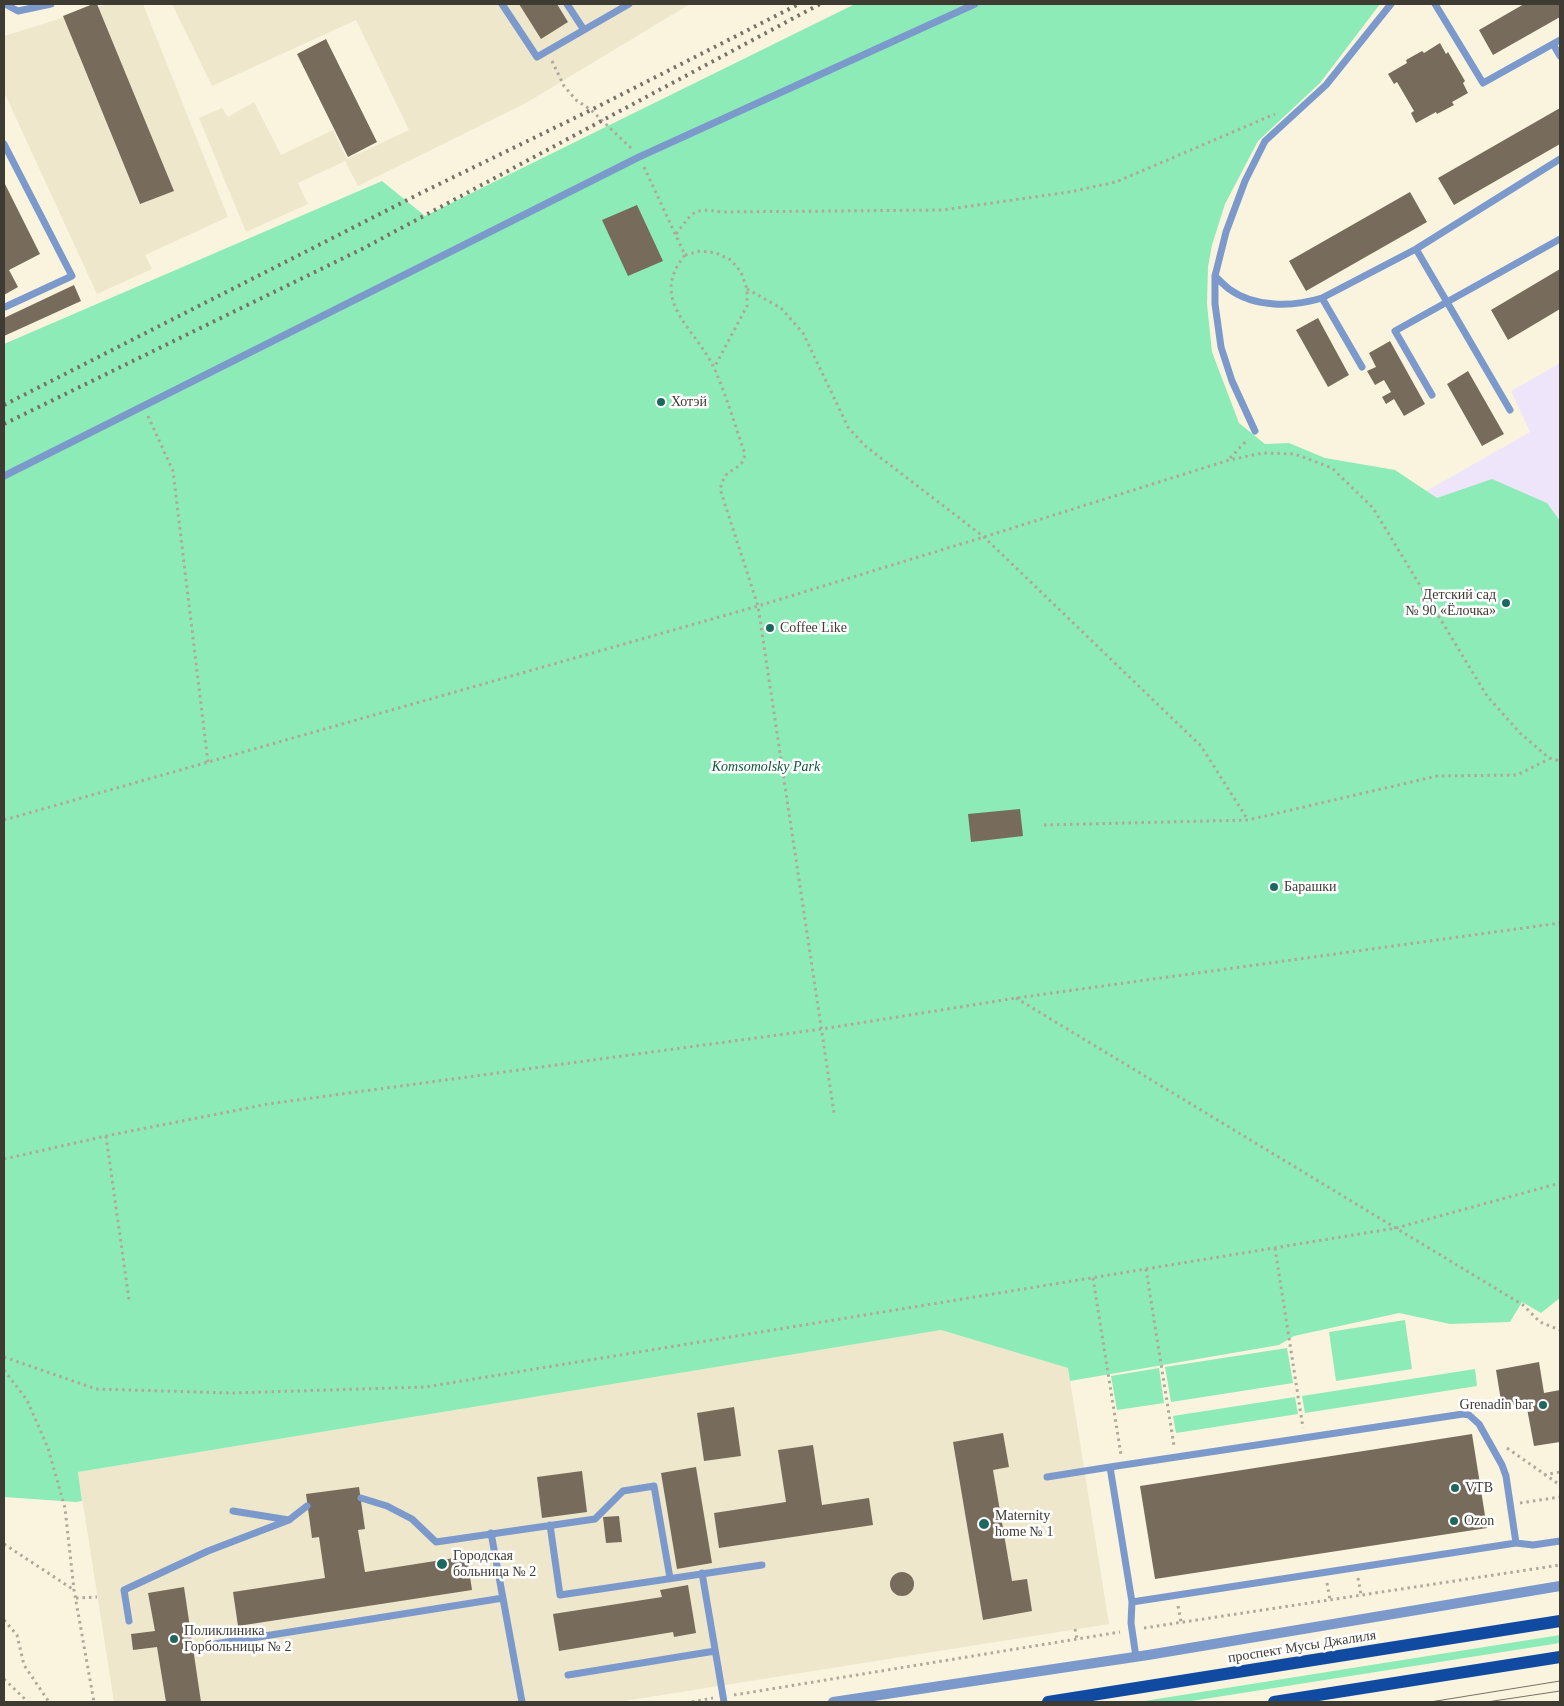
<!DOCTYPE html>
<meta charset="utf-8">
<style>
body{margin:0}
#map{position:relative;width:1564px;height:1706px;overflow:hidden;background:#faf4df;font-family:"Times New Roman",serif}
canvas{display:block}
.frame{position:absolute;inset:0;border:5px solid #3e3b33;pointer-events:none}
</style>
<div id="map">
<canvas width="1564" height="1706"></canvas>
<div class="frame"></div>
</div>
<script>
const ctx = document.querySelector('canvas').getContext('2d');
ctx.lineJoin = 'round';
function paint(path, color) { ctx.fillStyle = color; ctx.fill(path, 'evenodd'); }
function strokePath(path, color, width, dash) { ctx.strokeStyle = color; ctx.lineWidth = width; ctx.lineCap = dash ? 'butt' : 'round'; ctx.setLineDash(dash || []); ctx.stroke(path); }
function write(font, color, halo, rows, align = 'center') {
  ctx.font = font + ' "Times New Roman",serif'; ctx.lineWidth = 5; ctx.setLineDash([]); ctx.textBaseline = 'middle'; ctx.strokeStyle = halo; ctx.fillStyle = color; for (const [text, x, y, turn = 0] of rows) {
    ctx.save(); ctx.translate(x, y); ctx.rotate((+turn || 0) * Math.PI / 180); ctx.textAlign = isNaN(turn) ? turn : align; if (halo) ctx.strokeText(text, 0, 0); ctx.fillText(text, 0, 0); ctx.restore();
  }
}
const built = new Path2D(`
 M107,4H143L228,217L145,255L152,269L97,294L4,92V36Z
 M172,4H690L526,103L358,186L345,161L298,183L308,204L246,232L199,118L222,108L228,117L254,102L281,155L333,130L347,159L409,130L356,20L212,86Z
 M941,1330L1068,1368L1109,1624L618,1702H114L78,1472Z`);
const education = new Path2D(`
 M1560,363V739L1400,506L1530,432L1511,391Z`);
const green = new Path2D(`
 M855,4H1380L1320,83L1258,141L1225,204L1212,245L1208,267L1207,304L1212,352L1239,423L1265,444L1289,443L1325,458L1395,470L1437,498L1492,479L1547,503L1560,521V1298L1541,1313L1522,1302L1510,1322L1450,1324L1399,1313L1294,1336L1279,1345L1070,1381L1068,1368L941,1330L78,1472L82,1501L76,1502L4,1497V344L382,181L425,216Z
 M1405,1320L1412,1369L1336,1381L1329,1332Z
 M1287,1348L1293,1383L1171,1402L1165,1367Z
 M1159,1368L1164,1403L1117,1410L1111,1376Z
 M1475,1369L1477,1386L1305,1413L1302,1396Z
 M1295,1397L1298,1414L1176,1433L1173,1416Z
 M1560,1635V1643L1185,1702H1138Z`);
const building = new Path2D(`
 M93,4H97L174,191L140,204L63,16Z
 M519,4H557L568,22L541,39Z
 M1524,4H1560V17L1493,55L1479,30Z
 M326,39L377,142L348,157L297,54Z
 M1440,43L1446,54L1448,52L1465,81L1463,83L1468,93L1452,102L1454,105L1437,114L1436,112L1416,123L1411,113L1414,111L1397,82L1394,84L1388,74L1407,63L1406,60L1422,51L1424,53Z
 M1560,108V144L1454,205L1438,178Z
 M4,182L40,254L9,270L18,287L4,295Z
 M1410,192L1427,222L1306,291L1289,261Z
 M637,205L663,261L628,276L602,220Z
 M1560,269V309L1508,340L1491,310Z
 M74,285L81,301L4,336V318Z
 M1318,318L1349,375L1328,387L1296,330Z
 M1390,341L1425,404L1404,416L1394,399L1386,404L1382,397L1391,392L1384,380L1375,385L1367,371L1376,367L1369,353Z
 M1468,371L1504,434L1482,446L1447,384Z
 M1020,809L1023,836L971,842L968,814Z
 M1539,1362L1544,1393L1560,1390V1442L1534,1446L1526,1403L1502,1407L1496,1370Z
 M734,1407L741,1456L704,1461L697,1413Z
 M1003,1433L1009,1467L993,1470L1012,1581L1027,1579L1032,1611L983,1620L953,1442Z
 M1472,1434L1487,1528L1155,1579L1140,1486Z
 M813,1445L822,1505L869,1498L873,1525L719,1548L714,1513L786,1502L778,1450Z
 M696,1467L712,1563L677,1569L661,1473Z
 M582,1471L587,1512L542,1518L537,1477Z
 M359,1487L365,1529L358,1530L365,1572L467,1556L472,1590L238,1626L233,1592L325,1578L319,1537L312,1538L306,1494Z
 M619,1516L622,1542L606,1543L603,1517Z
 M890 1584a12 12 0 1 1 24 0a12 12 0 1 1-24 0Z
 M688,1585L696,1633L674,1637L673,1632L559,1651L553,1614L662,1597L660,1590Z
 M184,1587L201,1702H166L157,1647L133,1650L131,1634L155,1631L148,1593Z`);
const path = new Path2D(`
 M552,61L564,86L576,100L591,110L632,149
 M644,167L685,255C647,301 697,329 715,370C727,397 735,426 745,454C743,467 735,467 727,474C723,478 722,484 720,489L758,606L834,1113
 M676,234C692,213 693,207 721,212L943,210L1069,192L1116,182L1275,114
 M685,255L700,251L716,253L731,260L741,272L747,289V306L714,368
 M747,289L781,308L803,333L848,427L864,445L984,537L1201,746L1248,820
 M148,416L173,471L208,763
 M1230,458L1248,439
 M4,820L758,606L984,537L1229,460L1263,453L1295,454L1332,468L1373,508L1487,696L1520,733L1549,758L1560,761
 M1044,825L1248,820L1437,776L1517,775L1549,759
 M1016,998L1523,1305L1540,1322L1560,1330
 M106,1136L129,1300
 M4,1159L106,1136L268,1104L822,1029L1016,998L1560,923
 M1275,1248L1303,1428
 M1146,1269L1174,1446
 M1093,1278L1121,1455
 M4,1357L96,1389L232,1393L425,1387L1396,1228L1560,1183
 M4,1370L27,1400L48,1448L65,1508L74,1590L94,1702
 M1507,1448L1560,1485
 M1544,1475L1560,1472
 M1520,1503L1560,1497
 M4,1544L74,1590
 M1358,1578L1361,1595
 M1327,1583L1330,1600
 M76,1598L97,1597
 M1178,1606L1181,1622
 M4,1620L17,1635L24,1665L49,1702
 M1144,1628L1560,1565
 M1075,1629L1077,1639
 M4,1679L28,1702
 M734,1695L1120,1632
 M692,1702L713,1698`);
const service = new Path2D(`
 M5,4L18,11L51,4
 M502,4L537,57L629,4
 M567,4L584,30
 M1435,4L1483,83L1560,40
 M1553,44L1560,56
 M4,144L72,276L5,307
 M1416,249L1510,410
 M1215,276C1219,280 1224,285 1229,289C1255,308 1293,307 1322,298L1416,249L1560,159
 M1322,298L1362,367
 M1432,395L1395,331L1560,239
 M1255,431L1232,381L1221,347L1215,304V276L1226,232L1245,181L1265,141L1326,85L1391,4
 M4,476L639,157L975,4
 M1047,1477L1110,1467
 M361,1498L387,1506L412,1519L436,1542L595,1519L623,1491L654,1486L670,1578
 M233,1511L289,1520
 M550,1525L560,1595L762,1565
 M491,1533L522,1702
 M702,1573L724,1702
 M1132,1602L1516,1543
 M129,1621L124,1590L208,1551L289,1520L307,1506
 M202,1646L503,1598
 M1136,1657L1131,1623L1132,1602L1110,1467L1463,1414L1469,1415L1479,1424L1502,1465L1506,1476L1516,1543L1533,1545L1560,1541
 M568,1675L715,1651`);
const minor = new Path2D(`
 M833,1702L1148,1655L1560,1586`);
const primary = new Path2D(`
 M1048,1702L1560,1621
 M1274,1702L1560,1657`);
const tram = new Path2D(`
 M1430,1702L1560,1681
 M1487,1702L1560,1691`);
const rail = new Path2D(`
 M4,405L423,192L591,110L799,4
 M4,424L362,249L820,4`);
const markers = [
 [661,402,5,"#1e675e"],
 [1506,603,5,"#1e675e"],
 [770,628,5,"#1e675e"],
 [1274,887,5,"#1e675e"],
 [1543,1405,5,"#1e675e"],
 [1455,1488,5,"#1e675e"],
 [1454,1521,5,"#1e675e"],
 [984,1524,6,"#1e675e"],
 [442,1564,6,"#1e675e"],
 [174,1639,5,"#1e675e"]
];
const poiNames = [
 ["Хотэй",671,402],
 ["Детский сад",1496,595,"right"],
 ["№ 90 «Ёлочка»",1496,611,"right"],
 ["Coffee Like",780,628],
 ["Барашки",1284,887],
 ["Grenadin bar",1533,1405,"right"],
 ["VTB",1465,1488],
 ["Maternity",995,1516],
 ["home № 1",995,1532],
 ["Ozon",1464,1521],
 ["Городская",453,1556],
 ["больница № 2",453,1572],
 ["Поликлиника",184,1631],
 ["Горбольницы № 2",184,1647]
];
const parkNames = [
 ["Komsomolsky Park",766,767]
];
const streetNames = [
 ["проспект Мусы Джалиля",1302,1647,-9]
];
paint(built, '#eee7cc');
paint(education, '#efe5fa');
paint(green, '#8debb7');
paint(building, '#776b5b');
strokePath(path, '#aea99a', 3, [2.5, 4]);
strokePath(service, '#7b9acb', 7);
strokePath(minor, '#7b9acb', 10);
strokePath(primary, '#114ba1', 12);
strokePath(tram, '#767266', 1);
strokePath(rail, '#767266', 4, [2.5, 5]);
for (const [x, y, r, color] of markers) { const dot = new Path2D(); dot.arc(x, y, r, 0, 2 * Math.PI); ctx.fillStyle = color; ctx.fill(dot); strokePath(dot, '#fff', 2); }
write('14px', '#3e3b33', '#fff', poiNames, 'left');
write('italic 14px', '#0c5837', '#fff', parkNames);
write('14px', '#3e3b33', '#fff', streetNames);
</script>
